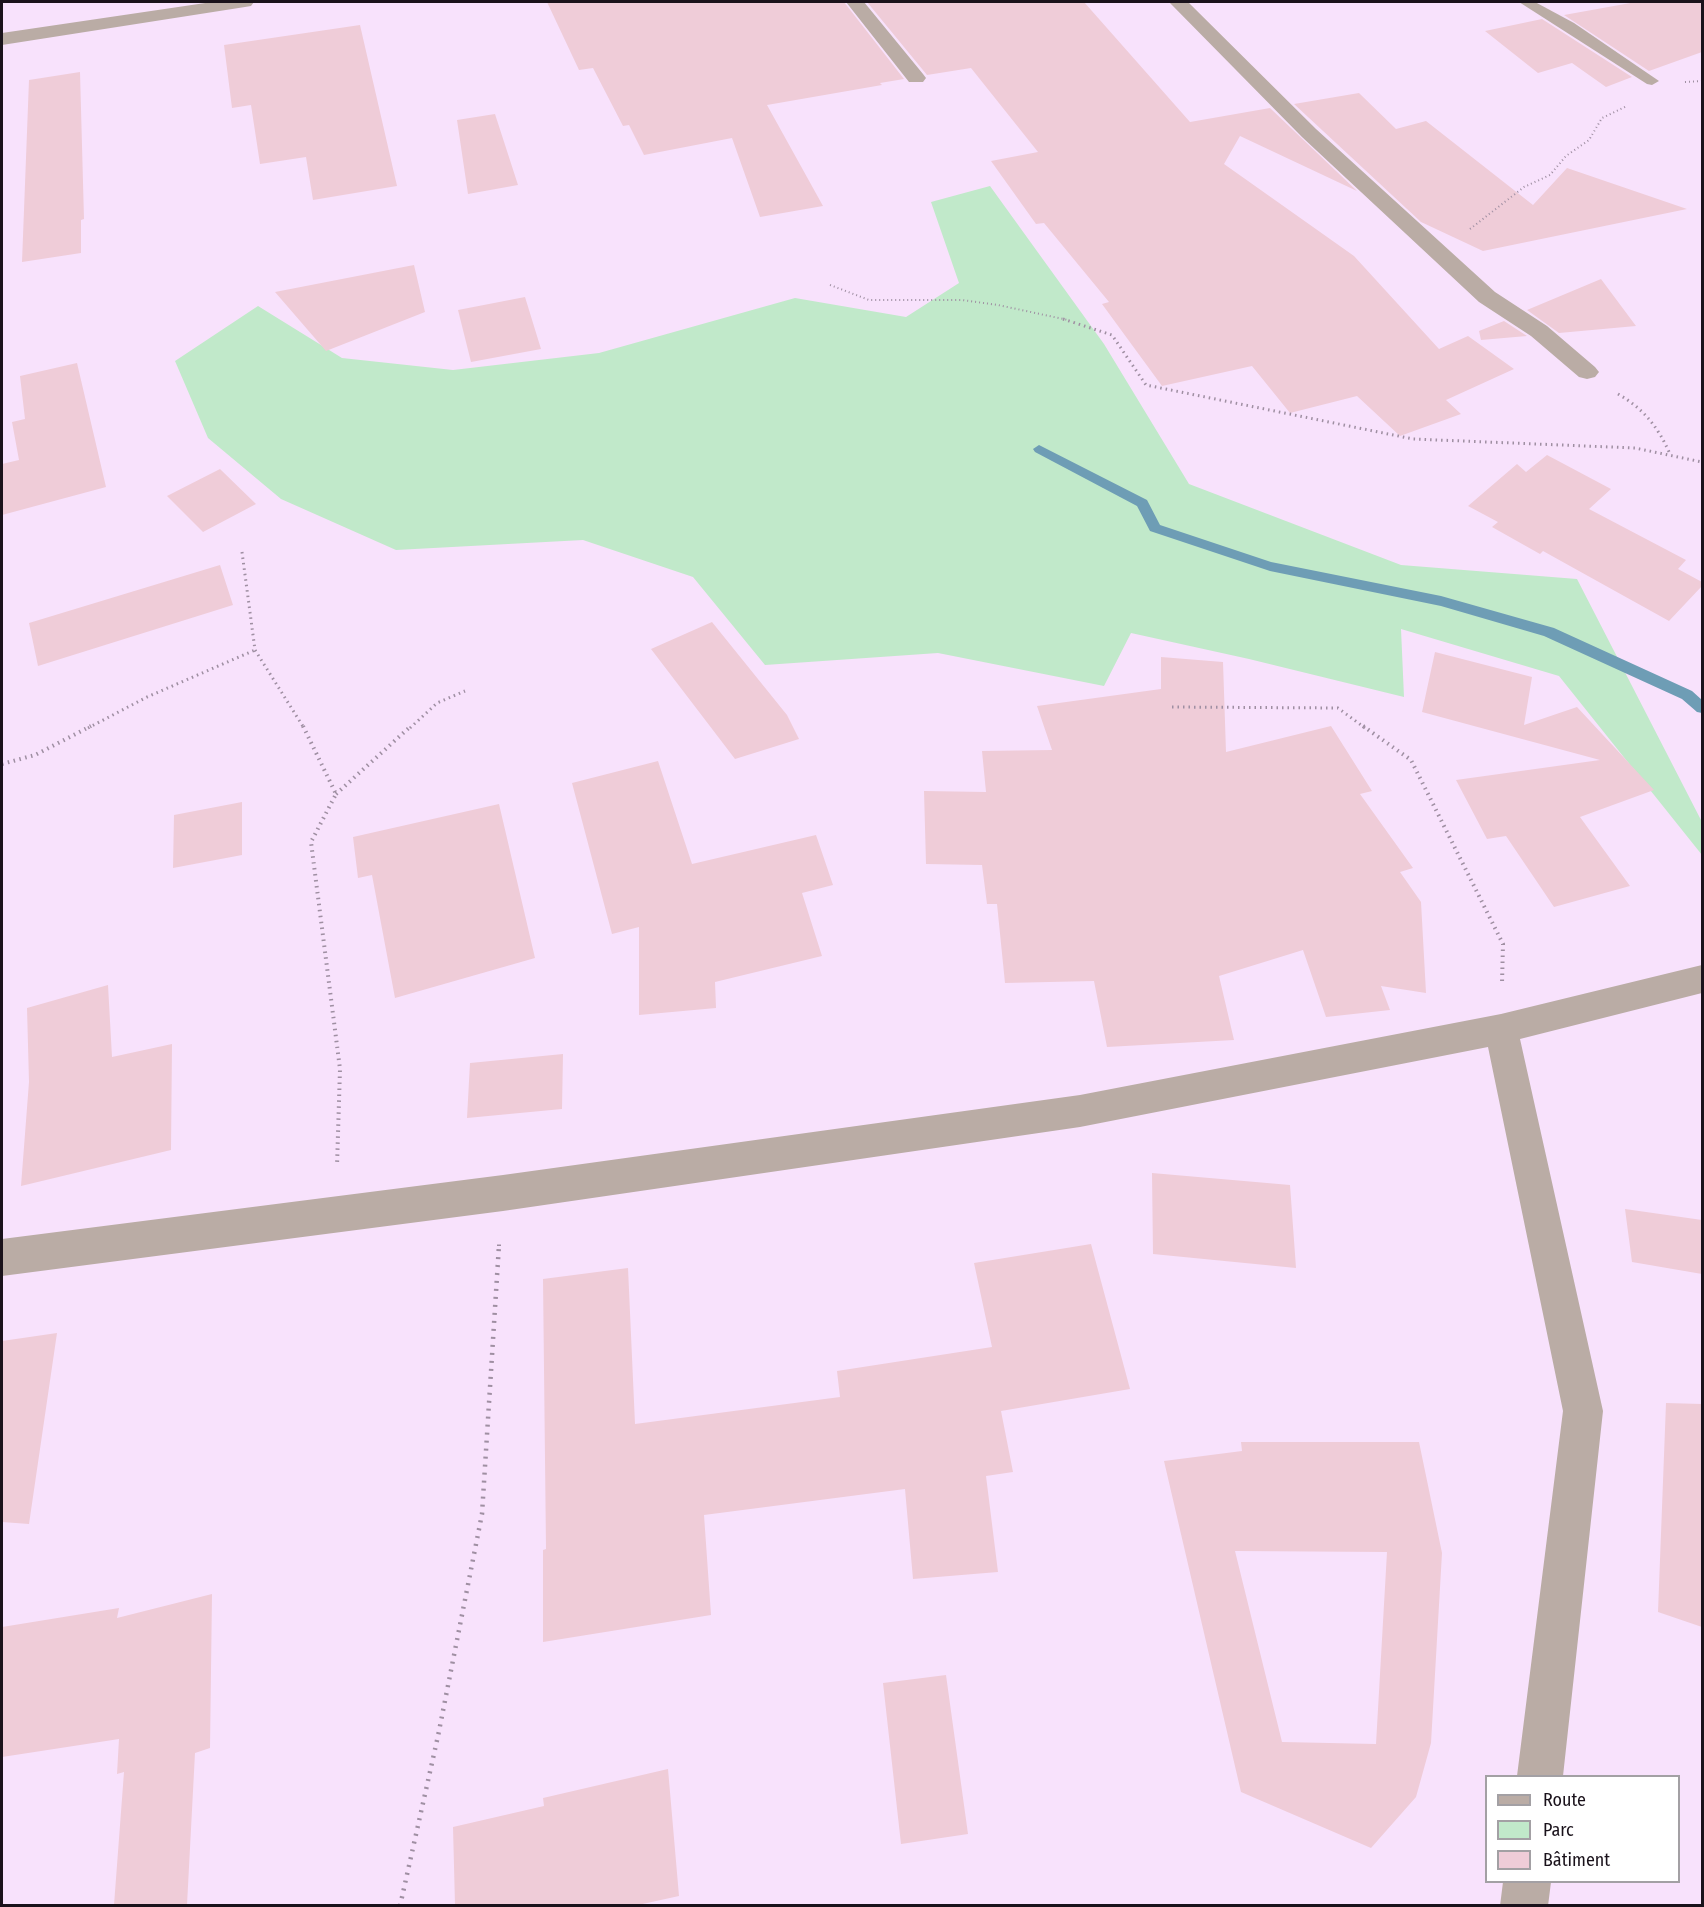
<!DOCTYPE html>
<meta charset="utf-8">
<style>
body{margin:0}
#map{position:relative;width:1704px;height:1907px;overflow:hidden;background:#f8e2fc;font-family:"Fira Sans Condensed",sans-serif}
canvas{display:block}
.frame{position:absolute;inset:0;border:3px solid #1a121b;pointer-events:none}
.legend{position:absolute;left:1485px;top:1775px;width:195px;height:108px;box-sizing:border-box;background:#fff;border:2px solid #a3a0a4;margin:0;padding:8px 10px;list-style:none;font-size:18px;color:#1a121b}
.legend li{display:flex;align-items:center;gap:12px;height:30px}
.legend b{width:30px;border:2px solid #a3a0a4}
</style>
<div id="map">
<canvas width="1704" height="1907"></canvas>
<div class="frame"></div>
<ul class="legend">
<li><b style="height:8px;background:#baaca5"></b>Route</li>
<li><b style="height:16px;background:#c1e9ca"></b>Parc</li>
<li><b style="height:16px;background:#efccd8"></b>Bâtiment</li>
</ul>
</div>
<script>
const ctx = document.querySelector('canvas').getContext('2d');
ctx.lineJoin = 'round';
function paint(path, color) { ctx.fillStyle = color; ctx.fill(path, 'evenodd'); }
function strokePath(path, color, width, dash) { ctx.strokeStyle = color; ctx.lineWidth = width; ctx.lineCap = dash ? 'butt' : 'round'; ctx.setLineDash(dash || []); ctx.stroke(path); }
const green = new Path2D(`
 M990,186L1104,344L1189,484L1401,565L1577,579L1702,822V855L1559,676L1401,629L1404,697L1249,659L1131,633L1104,686L938,653L765,665L693,577L583,540L396,550L281,499L208,438L175,361L258,306L342,358L453,370L599,353L795,298L906,317L959,283L931,202Z`);
const stream = new Path2D(`
 M1039,445L1147,500L1160,525L1271,562L1441,596L1554,628L1692,691L1702,700V713L1697,712L1682,699L1544,636L1441,606L1270,571L1150,531L1137,506L1035,452L1033,449Z`);
const building = new Path2D(`
 M547,2H844L904,79L880,83L882,85L767,105L823,206L760,217L732,138L644,155L629,125L623,126L593,68L579,70Z
 M867,2H1084L1190,122L1270,108L1357,191L1240,136L1224,164L1354,256L1439,349L1468,336L1514,369L1446,400L1461,414L1400,436L1357,396L1290,413L1252,366L1162,386L1102,304L1109,302L1044,223L1036,224L991,161L1038,152L971,68L927,75Z
 M1636,2H1702V52L1649,71L1564,15Z
 M1542,19L1632,77L1606,87L1572,63L1538,73L1485,31Z
 M360,25L397,186L313,200L306,157L260,164L251,105L232,108L224,45Z
 M80,72L84,219L81,220V253L22,262L29,80Z
 M1359,93L1396,129L1426,121L1533,205L1567,168L1687,209L1483,251L1421,222L1294,104Z
 M495,114L518,185L468,194L457,120Z
 M414,265L425,312L326,351L275,292Z
 M1601,279L1636,326L1559,333L1527,310Z
 M525,297L541,349L471,362L458,310Z
 M1504,321L1527,336L1481,340L1479,331Z
 M77,363L106,487L2,515V464L19,460L12,422L25,419L20,376Z
 M1547,455L1611,489L1589,509L1686,560L1678,569L1702,582V586L1669,621L1543,551L1540,554L1492,527L1498,522L1468,506L1517,464L1526,472Z
 M220,469L256,504L203,532L167,496Z
 M220,565L233,605L38,666L29,623Z
 M712,622L787,715L799,739L735,759L651,649Z
 M1435,652L1532,677L1524,725L1577,707L1654,790L1580,817L1630,886L1554,907L1506,836L1487,839L1456,780L1600,760L1422,712Z
 M1161,657L1223,662L1226,752L1331,726L1372,791L1360,794L1413,868L1400,872L1421,902L1426,993L1381,986L1390,1010L1326,1017L1303,950L1219,976L1234,1040L1107,1047L1094,981L1005,983L997,904H987L982,865L926,864L924,791L986,792L982,751L1052,750L1037,706L1161,689Z
 M658,761L692,864L816,835L833,885L802,893L822,956L715,982L716,1008L639,1015V927L612,934L572,783Z
 M242,802V855L173,868L174,815Z
 M499,804L535,958L395,998L372,875L358,878L353,837Z
 M108,985L112,1057L172,1044L171,1150L21,1186L29,1082L27,1008Z
 M563,1054L562,1109L467,1118L470,1063Z
 M1152,1173L1290,1185L1296,1268L1153,1254Z
 M1625,1209L1702,1220V1274L1632,1262Z
 M1091,1244L1130,1389L1001,1411L1013,1472L986,1476L998,1572L913,1579L905,1489L704,1515L711,1615L543,1642V1550L546,1549L543,1279L628,1268L635,1424L840,1397L837,1371L992,1347L974,1263Z
 M57,1333L29,1524L2,1522V1341Z
 M1666,1403L1702,1404V1627L1658,1612Z
 M1241,1442H1419L1442,1553L1431,1743L1416,1797L1371,1848L1241,1792L1164,1461L1242,1451ZM1235,1551L1387,1552L1376,1744L1282,1742Z
 M212,1594L210,1748L195,1753L187,1905H114L124,1772L117,1774L119,1739L2,1757V1627L119,1608L117,1618Z
 M946,1675L968,1834L901,1844L883,1683Z
 M668,1769L679,1896L638,1905H455L453,1827L544,1806L543,1798Z`);
const pathFar3 = new Path2D(`
 M1685,82L1702,81
 M1470,229L1524,187L1550,175L1566,156L1589,140L1602,118L1627,106
 M830,285L869,300H962L998,305L1068,320`);
const pathFar2 = new Path2D(`
 M1063,319L1112,335L1146,385L1413,439L1635,448L1702,462
 M1618,394C1644,409 1658,427 1670,454
 M242,552L255,650L304,728
 M1172,707L1338,708L1365,728
 M88,728L147,697L255,650
 M410,728L437,703L465,691`);
const pathFar1 = new Path2D(`
 M303,726L336,794L311,842L340,1069L337,1166
 M1363,726L1411,760L1503,944L1502,983
 M2,764L35,755L91,726
 M336,794L411,726
 M499,1246V1242`);
const path = new Path2D(`
 M400,1906L438,1736L482,1514L499,1245`);
const service = new Path2D(`
 M1519,2H1535L1574,23L1659,81L1652,85L1647,84Z`);
const minor = new Path2D(`
 M212,2H254L251,6L245,7L2,45V33Z
 M846,2H864L923,74L926,78L923,82H909Z
 M1169,2H1188L1316,129L1495,292L1547,326L1595,367L1599,372L1595,377L1587,379L1579,377L1531,336L1479,302L1302,137Z
 M1702,965V993L1520,1039L1603,1411L1563,1776H1517L1563,1411L1488,1047L1080,1127L503,1211L2,1276V1239L503,1175L1080,1095L1501,1014Z
 M1503,1882H1551L1548,1906H1500Z`);
paint(green, '#c1e9ca');
paint(stream, '#6e9db5');
paint(building, '#efccd8');
strokePath(pathFar3, '#9f8fa2', 2, [1, 3]);
strokePath(pathFar2, '#9f8fa2', 3, [1.5, 4]);
strokePath(pathFar1, '#9f8fa2', 4, [1.5, 4.5]);
strokePath(path, '#9f8fa2', 4.5, [2, 6]);
paint(service, '#baaca5');
paint(minor, '#baaca5');
</script>
